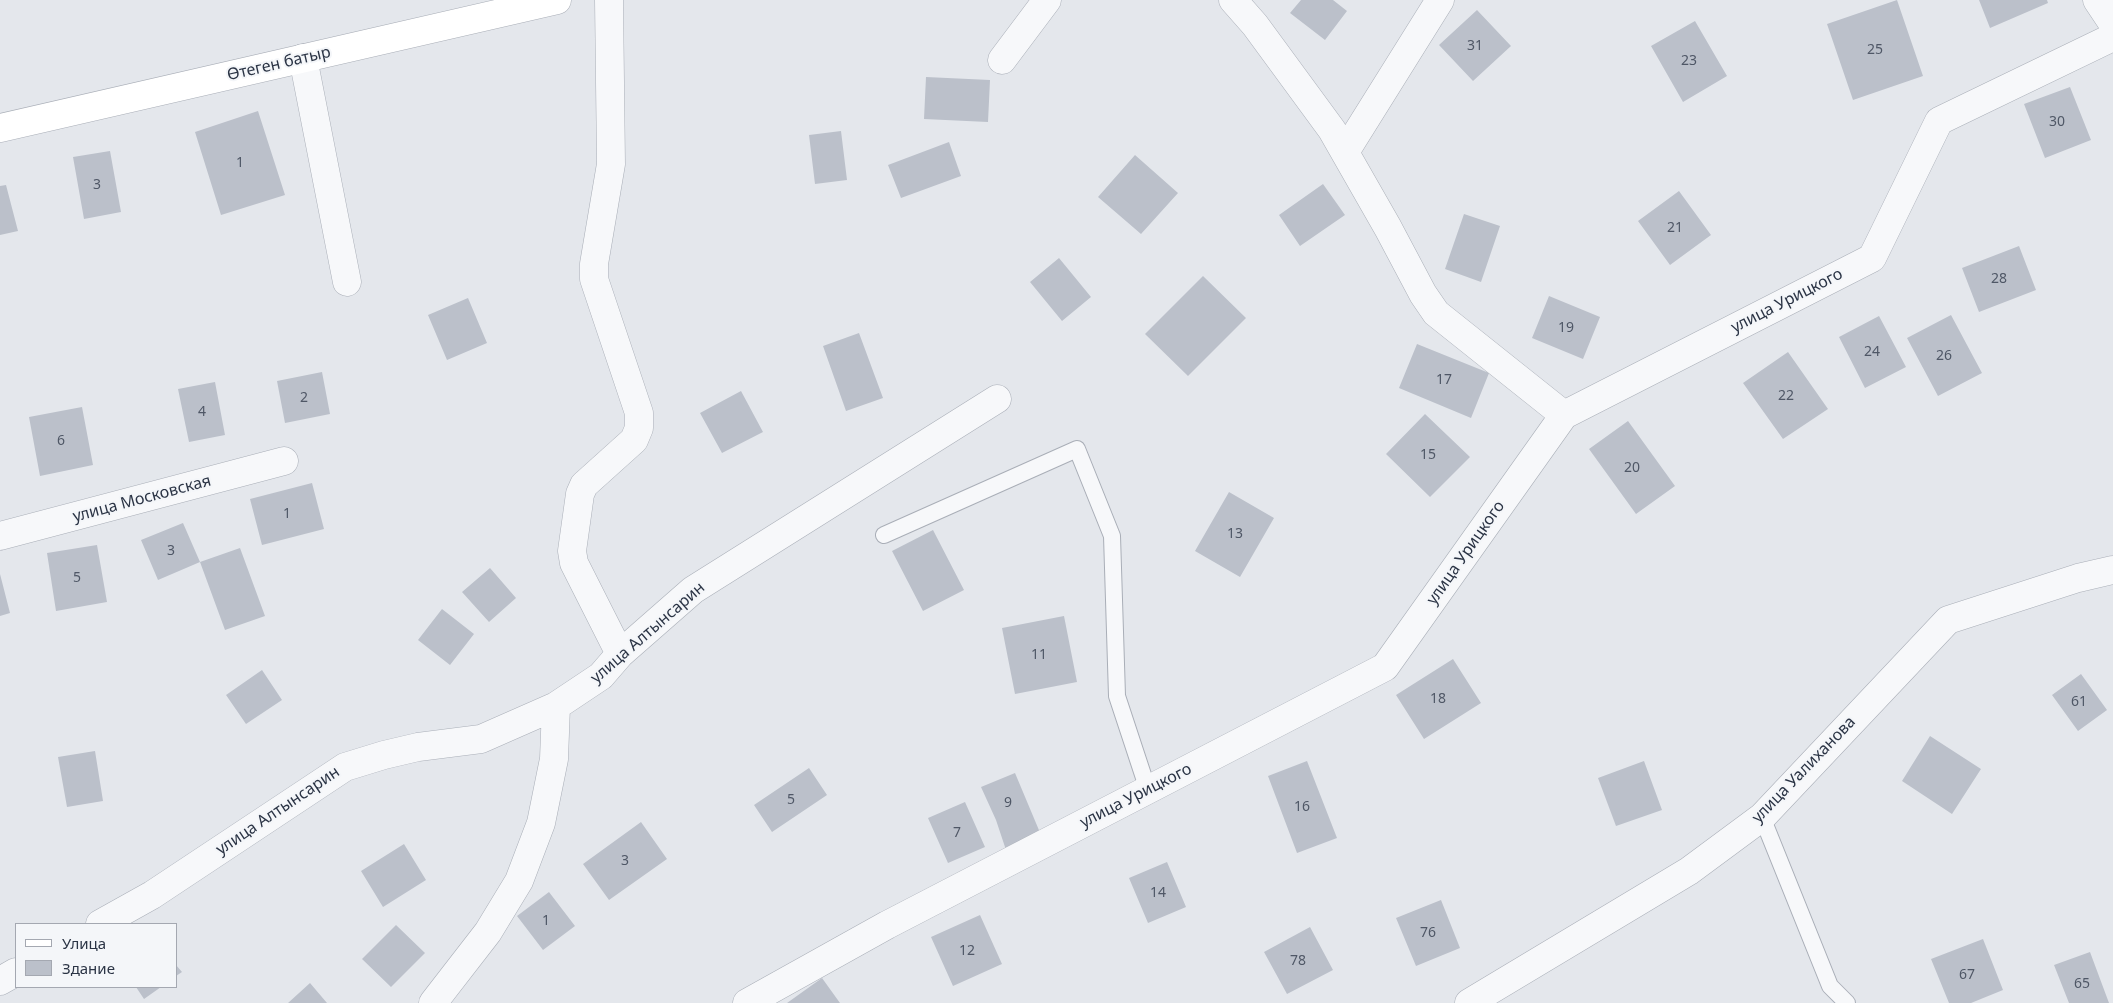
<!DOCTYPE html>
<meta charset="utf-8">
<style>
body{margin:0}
#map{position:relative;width:2113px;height:1003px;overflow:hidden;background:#e4e7ec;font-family:"Noto Sans",sans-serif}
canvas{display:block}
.legend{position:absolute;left:15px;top:923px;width:162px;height:65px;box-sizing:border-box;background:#f4f6f9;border:1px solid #a4a8b1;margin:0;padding:6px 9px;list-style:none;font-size:15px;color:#2b3445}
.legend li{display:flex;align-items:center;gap:10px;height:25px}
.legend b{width:25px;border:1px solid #a4a8b1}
</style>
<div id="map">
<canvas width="2113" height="1003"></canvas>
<ul class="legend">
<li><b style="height:6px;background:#fff"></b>Улица</li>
<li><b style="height:14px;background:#bbc0ca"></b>Здание</li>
</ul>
</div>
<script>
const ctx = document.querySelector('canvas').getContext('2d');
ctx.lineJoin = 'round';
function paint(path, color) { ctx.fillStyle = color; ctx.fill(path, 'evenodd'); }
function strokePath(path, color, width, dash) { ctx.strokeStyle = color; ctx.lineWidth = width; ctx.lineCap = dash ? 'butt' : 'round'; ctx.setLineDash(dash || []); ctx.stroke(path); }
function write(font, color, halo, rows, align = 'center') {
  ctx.font = font + ' "Noto Sans",sans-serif'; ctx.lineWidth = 4; ctx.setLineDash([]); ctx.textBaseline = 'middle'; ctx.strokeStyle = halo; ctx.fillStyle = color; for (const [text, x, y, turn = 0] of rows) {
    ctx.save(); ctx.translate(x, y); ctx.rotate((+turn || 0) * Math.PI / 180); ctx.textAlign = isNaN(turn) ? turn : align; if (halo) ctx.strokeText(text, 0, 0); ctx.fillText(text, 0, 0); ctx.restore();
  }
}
const building = new Path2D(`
 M1301,0H1333L1347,11L1325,40L1290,13Z
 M1897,0L1923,76L1853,100L1827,24Z
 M1979,0H2047L2048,3L1990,28Z
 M1477,10L1511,46L1473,81L1439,45Z
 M1695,21L1727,76L1683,102L1651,46Z
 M926,77L990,80L988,122L924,119Z
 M2070,87L2091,140L2045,158L2024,104Z
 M258,111L285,195L221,215L195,132Z
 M841,131L847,180L815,184L809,135Z
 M949,142L961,176L901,198L888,165Z
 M110,151L121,212L84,219L73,157Z
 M1135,155L1178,193L1141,234L1098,197Z
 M1323,184L1345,215L1300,246L1279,215Z
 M6,185L18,231L0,235V186Z
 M1679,191L1711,235L1670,265L1638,221Z
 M1464,214L1500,226L1481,282L1445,269Z
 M2019,246L2036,290L1979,312L1962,268Z
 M1059,258L1091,297L1062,321L1030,282Z
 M1203,276L1246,318L1188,376L1145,334Z
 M1549,296L1600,317L1583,359L1532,338Z
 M468,298L487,343L447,360L428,315Z
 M1951,315L1982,373L1938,396L1907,338Z
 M1879,316L1906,367L1865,388L1839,337Z
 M859,333L883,398L846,411L823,346Z
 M1417,344L1489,373L1471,418L1399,388Z
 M1788,352L1828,409L1783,439L1743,383Z
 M322,372L330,414L285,423L277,381Z
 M215,382L225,435L189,442L178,389Z
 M741,391L763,432L722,453L700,413Z
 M82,407L93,465L40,476L29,417Z
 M1425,414L1470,457L1430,497L1386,454Z
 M1628,421L1675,486L1636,514L1589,449Z
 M312,483L324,529L262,545L250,499Z
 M1229,492L1274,518L1240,577L1195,551Z
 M183,523L200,562L158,580L141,540Z
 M933,530L964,590L923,611L892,551Z
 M97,545L107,602L56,611L47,553Z
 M240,548L265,616L225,630L200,562Z
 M490,568L516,598L489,622L462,592Z
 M0,574L10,613L0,616Z
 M442,609L474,634L450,665L418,640Z
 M1064,616L1077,682L1015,694L1002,628Z
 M1453,659L1481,703L1424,739L1396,695Z
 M262,670L282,700L246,724L226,695Z
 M2081,674L2107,710L2078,731L2052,695Z
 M1930,736L1981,769L1952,814L1902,781Z
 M95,751L103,801L67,807L58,757Z
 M1307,761L1337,838L1297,853L1268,776Z
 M1644,761L1662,810L1616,826L1598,778Z
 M809,768L827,795L772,832L754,805Z
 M1015,773L1041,835L1006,850L996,820L981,787Z
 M965,802L985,847L948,863L928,818Z
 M641,822L667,859L609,900L583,864Z
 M404,844L426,880L383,907L361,871Z
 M1167,862L1186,907L1148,923L1129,878Z
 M549,892L575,926L543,950L517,916Z
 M1441,900L1460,948L1416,966L1396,918Z
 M980,915L1002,964L953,986L931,937Z
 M396,925L425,953L391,987L362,959Z
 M1310,927L1333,970L1287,994L1264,952Z
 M1983,939L2003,990L1971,1003H1949L1931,959Z
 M2090,952L2109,1003H2069L2054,965Z
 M176,965L182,972L176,976Z
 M822,978L840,1003H787Z
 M310,983L327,1003H288Z
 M136,987H161L144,999Z`);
const lane = new Path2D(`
 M884,535L1077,449L1112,536L1117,696L1148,790
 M1762,817L1830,986L1847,1003`);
const street = new Path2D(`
 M609,0L611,164L594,264V279L639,413V428L634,440L584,485L580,494L572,551L574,563L620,654
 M1233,0L1255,25L1332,130L1388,228L1423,294L1436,313L1564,415
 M2097,0L2113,24
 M303,58L347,282
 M1002,60L1047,0
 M1345,152L1440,0
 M0,536L284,461
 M100,924L152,895L345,767L384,755L418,747L481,739L556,706L601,676L620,654L693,590L997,399
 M0,981L16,972
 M433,1003L488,932L519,881L541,823L554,759L556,706
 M747,1003L887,925L1385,667L1564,415L1872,258L1939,121L2113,37
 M1469,1003L1689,871L1762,817L1948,620L2078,578L2113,570`);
const secondary = new Path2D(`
 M0,128L557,0`);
const numberNames = [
 ["31",1475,46],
 ["25",1875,50],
 ["23",1689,61],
 ["30",2057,122],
 ["1",240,163],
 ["3",97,185],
 ["21",1675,228],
 ["28",1999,279],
 ["19",1566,328],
 ["24",1872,352],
 ["26",1944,356],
 ["17",1444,380],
 ["22",1786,396],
 ["2",304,398],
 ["4",202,412],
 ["6",61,441],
 ["15",1428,455],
 ["20",1632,468],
 ["1",287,514],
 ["13",1235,534],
 ["3",171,551],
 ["5",77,578],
 ["11",1039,655],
 ["18",1438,699],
 ["61",2079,702],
 ["5",791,800],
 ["9",1008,803],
 ["16",1302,807],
 ["7",957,833],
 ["3",625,861],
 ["14",1158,893],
 ["1",546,921],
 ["76",1428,933],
 ["12",967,951],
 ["78",1298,961],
 ["67",1967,975],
 ["65",2082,984]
];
const streetNames = [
 ["Өтеген батыр",279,64,-13],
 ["улица Урицкого",1787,301,-27],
 ["улица Московская",142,499,-15],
 ["улица Урицкого",1466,553,-55],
 ["улица Алтынсарин",648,633,-41],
 ["улица Уалиханова",1804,770,-46],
 ["улица Урицкого",1136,796,-27],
 ["улица Алтынсарин",278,811,-34]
];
paint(building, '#bbc0ca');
strokePath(lane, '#a9aeb7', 18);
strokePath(street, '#a9aeb7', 29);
strokePath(secondary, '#a9aeb7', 29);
strokePath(lane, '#f7f8fa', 16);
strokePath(street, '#f7f8fa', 28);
strokePath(secondary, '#fff', 28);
write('14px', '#4f5766', null, numberNames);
write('16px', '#2b3445', '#f4f6f9', streetNames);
</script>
